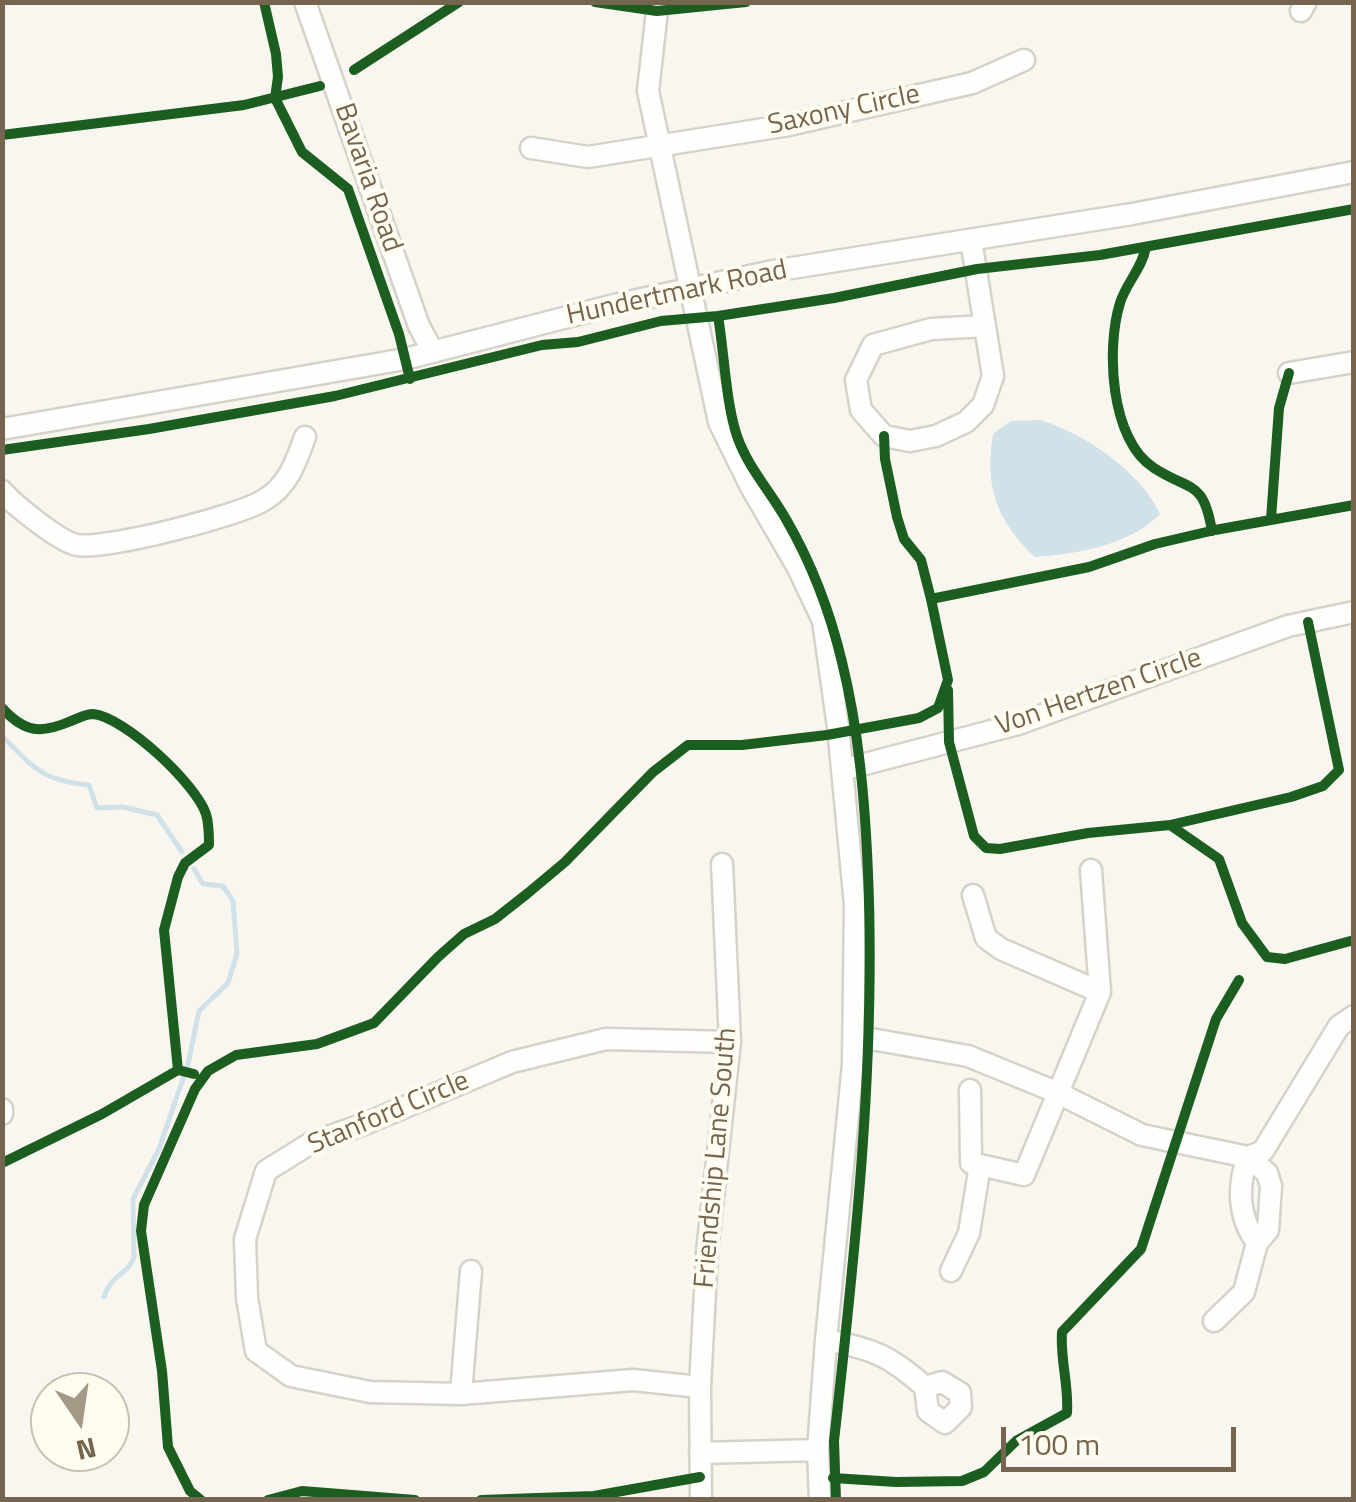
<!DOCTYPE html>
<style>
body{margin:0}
#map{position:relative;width:1356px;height:1502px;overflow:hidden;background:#f8f6ef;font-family:"Titillium Web",sans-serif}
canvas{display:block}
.frame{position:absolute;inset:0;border:5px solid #76654e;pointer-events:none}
.north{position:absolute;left:30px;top:1372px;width:100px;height:100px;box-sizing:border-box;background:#fefcf1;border:2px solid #c8c0b0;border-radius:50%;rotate:167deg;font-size:28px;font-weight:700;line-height:40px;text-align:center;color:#76654e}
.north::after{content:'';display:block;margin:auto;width:35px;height:45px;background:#a49886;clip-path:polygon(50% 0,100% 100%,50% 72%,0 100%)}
.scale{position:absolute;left:1001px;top:1427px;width:235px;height:45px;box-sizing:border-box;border:5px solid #76654e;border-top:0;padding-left:12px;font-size:30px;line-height:35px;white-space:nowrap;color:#76654e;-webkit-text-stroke:8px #fefcf1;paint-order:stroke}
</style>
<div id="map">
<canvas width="1356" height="1502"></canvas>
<div class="frame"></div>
<div class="north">N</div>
<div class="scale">100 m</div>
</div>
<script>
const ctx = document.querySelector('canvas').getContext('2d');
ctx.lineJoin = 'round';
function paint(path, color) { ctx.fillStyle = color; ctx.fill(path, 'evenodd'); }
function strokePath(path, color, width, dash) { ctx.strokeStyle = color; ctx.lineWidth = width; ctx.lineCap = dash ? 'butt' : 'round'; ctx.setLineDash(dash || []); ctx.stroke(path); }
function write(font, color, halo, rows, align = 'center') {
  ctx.font = font + ' "Titillium Web",sans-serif'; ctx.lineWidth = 8; ctx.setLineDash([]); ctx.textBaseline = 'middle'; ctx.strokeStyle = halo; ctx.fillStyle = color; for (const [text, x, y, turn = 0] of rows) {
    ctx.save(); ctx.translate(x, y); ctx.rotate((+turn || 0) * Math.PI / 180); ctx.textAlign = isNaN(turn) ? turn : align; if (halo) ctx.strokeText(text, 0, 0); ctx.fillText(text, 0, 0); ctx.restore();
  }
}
const water = new Path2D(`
 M1041,420C1087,436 1138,469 1160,514C1130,545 1077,554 1035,557C997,522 984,486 993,434L1011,421Z`);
const stream = new Path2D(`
 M2,736C35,769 41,780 89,785L97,808L123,807L157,815L182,852
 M104,1297C112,1273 128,1275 134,1257L133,1199L159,1149L188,1064L199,1011L228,983L237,954L233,901L223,886L203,884L194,869`);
const minor = new Path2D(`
 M305,2L419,326L433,352
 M658,2L648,91L719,422L751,487L798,568L823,621L838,727L855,905L853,1064L826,1340L818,1450L820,1500
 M1301,11L1306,2
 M531,148L588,157L789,125L972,83L1024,60
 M971,240L993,376L983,405L966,422L936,436L910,441L884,436L861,410L856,380L873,345L931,329L985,326
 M1289,373L1354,362
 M2,429L405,359L614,305L773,271L1132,214L1354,172
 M2,491C14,505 60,542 77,545C105,550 239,516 264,500C288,486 296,462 305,437
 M842,770L1018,724L1288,626L1354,612
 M973,895L986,938L1001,949L1100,992
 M854,1036L968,1056L1056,1092L1142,1135L1248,1157L1263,1151L1339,1026L1354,1016
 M970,1090L971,1163L1024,1175L1100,992L1091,870
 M2,1109V1114
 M951,1271L969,1233L980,1165
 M1214,1321L1244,1292L1257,1243L1268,1230L1271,1186L1267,1173L1248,1157C1237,1186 1238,1217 1257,1243
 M826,1340C873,1349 889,1355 925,1387
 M942,1382L960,1393L961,1407L945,1423L928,1411L925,1387Z
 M700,1387L633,1380L461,1394L370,1392L291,1376L256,1351L247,1298L245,1239L266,1171L311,1143L367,1123L512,1062L606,1039L730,1042
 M461,1394L471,1271
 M700,1453L818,1450
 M701,1500L700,1387L707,1252L730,1042L722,864`);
const cycleway = new Path2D(`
 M264,2L276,54L278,77L275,98L302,152L348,189L399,334L410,379
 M595,2L657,11L746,2
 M354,70L459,2
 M2,135L244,105L320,86
 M1146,247C1142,269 1126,283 1120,303C1106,348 1110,440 1154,468C1191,492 1203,479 1212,531
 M718,316C724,351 726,404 737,436C748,468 771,492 787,521C813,566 830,612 842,662C859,731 865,802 868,873C876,1062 855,1253 834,1441L836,1500
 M884,436L885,459L897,517L904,539L921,560L931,599
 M2,450L149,429L335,396L542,345L578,342L661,321L718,316L834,298L977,269L1100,255L1354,209
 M1271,519L1279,408L1289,373
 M948,690L949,742L974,836L986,848L1000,849L1088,833L1170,825L1291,797L1323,786L1339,770L1308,622
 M2,708C25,733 41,734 71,721C79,718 85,714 93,714C125,717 196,784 206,814C209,824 209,836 209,845L185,863L178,877L164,930L178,1070
 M1170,825L1219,859L1242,923L1267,957L1285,959L1354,940
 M2,1163L102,1114L178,1070L194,1074
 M833,1478L896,1482L962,1481L984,1472L1016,1441L1067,1413C1069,1385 1060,1360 1062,1332L1141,1249L1216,1019L1239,980
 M201,1500L190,1491L168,1447L162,1371L141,1231L144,1205L195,1089L208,1071L236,1055L317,1044L374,1023L438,957L464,934L495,919L528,893L565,862L653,772L688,745H742L827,735L919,718L938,708L948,680L931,599L1089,567L1155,544L1215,530L1354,505
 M268,1500L302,1491L415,1500
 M481,1500L594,1496L700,1477`);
const streetNames = [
 ["Saxony Circle",844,111,-12],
 ["Bavaria Road",367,178,71],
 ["Hundertmark Road",677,294,-12],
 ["Von Hertzen Circle",1099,693,-19],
 ["Stanford Circle",389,1114,-23],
 ["Friendship Lane South",717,1158,-85]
];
paint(water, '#d1e1e8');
strokePath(stream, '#d1e1e8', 5);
strokePath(minor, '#d5d2ca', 25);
strokePath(minor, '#fefefd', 20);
strokePath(cycleway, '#1b5e20', 10);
write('28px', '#76654e', '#fefcf1', streetNames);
</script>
